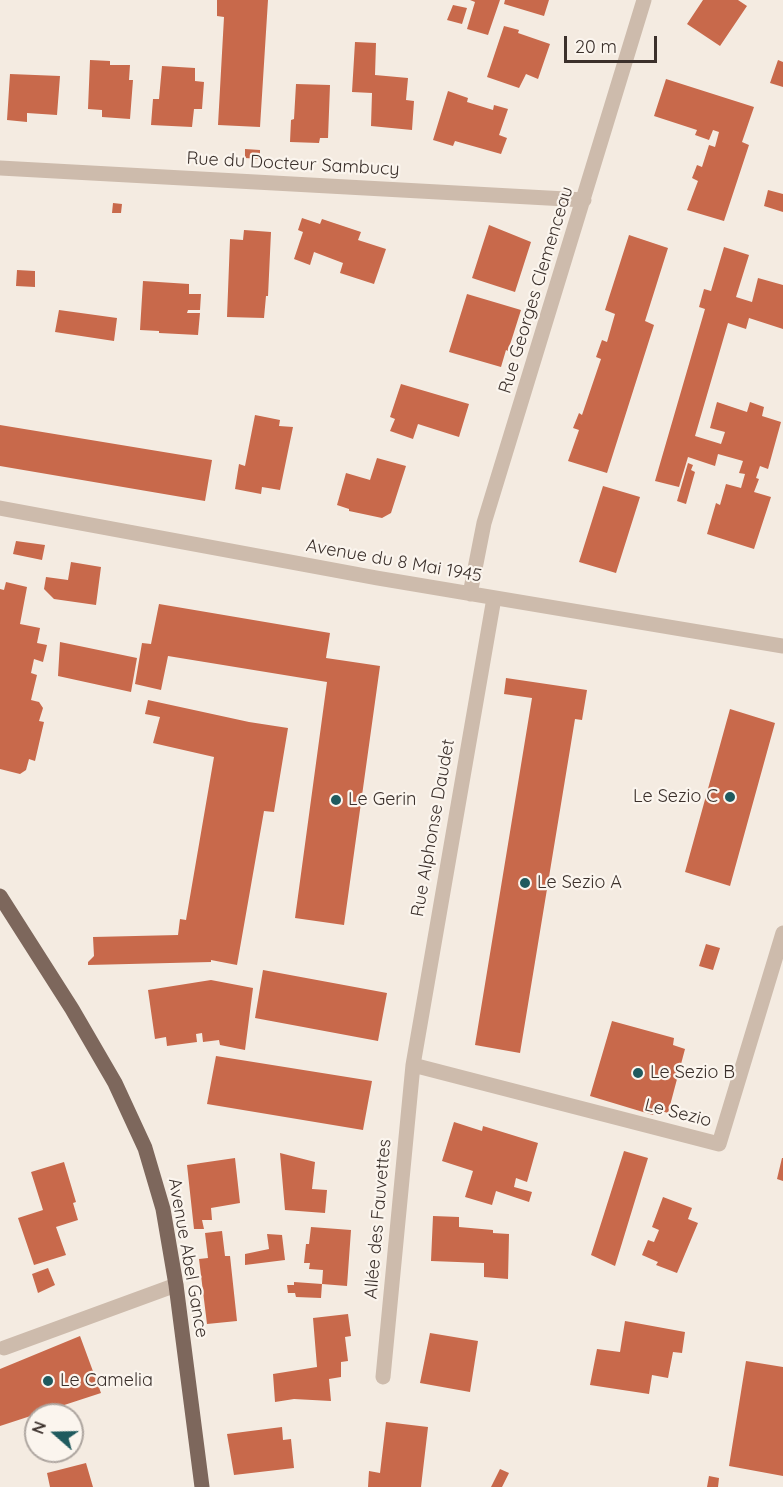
<!DOCTYPE html>
<meta charset="utf-8">
<style>
body{margin:0}
#map{position:relative;width:783px;height:1487px;overflow:hidden;background:#f4ebe1;font-family:Quicksand,sans-serif}
canvas{display:block}
.north{position:absolute;left:24px;top:1403px;width:60px;height:60px;box-sizing:border-box;background:#fbf5ee;border:2px solid #aea6a0;border-radius:50%;rotate:290deg;font-size:16px;font-weight:700;line-height:24px;text-align:center;color:#3b302b}
.north::after{content:'';display:block;margin:auto;width:21px;height:27px;background:#1f5a5e;clip-path:polygon(50% 0,100% 100%,50% 72%,0 100%)}
.scale{position:absolute;left:564px;top:36px;width:93px;height:27px;box-sizing:border-box;border:3px solid #3b302b;border-top:0;padding-left:8px;font-size:18px;line-height:21px;white-space:nowrap;color:#3b302b;-webkit-text-stroke:4px #fbf5ee;paint-order:stroke}
</style>
<div id="map">
<canvas width="783" height="1487"></canvas>
<div class="north">N</div>
<div class="scale">20 m</div>
</div>
<script>
const ctx = document.querySelector('canvas').getContext('2d');
ctx.lineJoin = 'round';
function paint(path, color) { ctx.fillStyle = color; ctx.fill(path, 'evenodd'); }
function strokePath(path, color, width, dash) { ctx.strokeStyle = color; ctx.lineWidth = width; ctx.lineCap = dash ? 'butt' : 'round'; ctx.setLineDash(dash || []); ctx.stroke(path); }
function write(font, color, halo, rows, align = 'center') {
  ctx.font = font + ' Quicksand,sans-serif'; ctx.lineWidth = 4.5; ctx.setLineDash([]); ctx.textBaseline = 'middle'; ctx.strokeStyle = halo; ctx.fillStyle = color; for (const [text, x, y, turn = 0] of rows) {
    ctx.save(); ctx.translate(x, y); ctx.rotate((+turn || 0) * Math.PI / 180); ctx.textAlign = isNaN(turn) ? turn : align; if (halo) ctx.strokeText(text, 0, 0); ctx.fillText(text, 0, 0); ctx.restore();
  }
}
const building = new Path2D(`
 M217,0H268L260,127L218,125L224,17L217,16Z
 M470,0H500L488,35L467,29L475,2Z
 M505,0H549L544,16L504,4Z
 M703,0H738L747,6L720,46L687,24Z
 M453,5L467,8L462,24L447,20Z
 M504,26L519,30L518,33L550,44L538,79L526,74L519,88L487,77Z
 M355,42L376,43L375,75L408,78L406,100L414,101L412,130L371,126L372,93L352,92Z
 M90,60L110,61V65H130L129,80H133L130,119L102,117V110L88,109Z
 M778,60L783,62V87L770,83Z
 M162,66L195,68V81L204,82L202,109H194L192,127L151,125L153,99H159Z
 M10,74L60,76L57,115L27,113V122L7,120Z
 M666,79L754,107L742,142L749,145L724,221L687,210L698,181L692,178L697,165L702,167L709,145L715,147L719,132L713,130L709,140L695,135L697,130L654,116Z
 M296,84L330,85L328,138H320L319,143L290,142L291,120L294,119Z
 M448,91L468,98L467,102L493,110L494,105L508,109L499,135L507,138L501,154L455,141L453,146L433,140Z
 M245,149L260,150V159L245,158Z
 M768,190L783,194V212L764,206Z
 M113,203L122,204L121,213H112Z
 M302,218L320,224L322,219L361,232L358,240L386,249L374,284L340,273L343,263L314,252L310,265L294,259L303,232L298,230Z
 M489,225L531,242L515,292L472,278Z
 M244,230L271,232L268,296H266L264,318L227,317L230,239L243,240Z
 M629,235L668,248L645,321L654,325L607,473L568,461L579,430L573,428L579,413L582,415L601,359L596,357L602,340L607,342L615,314L605,310Z
 M724,247L749,255L736,297L752,302L758,278L783,285V329L749,318L746,329L728,323L695,436L721,444L725,432L710,428L717,402L747,412L750,402L764,407L762,416L781,422L768,469L760,466L756,478L759,479L754,492L771,497L754,549L707,534L716,503L720,505L726,484L741,488L745,474L739,473L743,461L718,454L715,466L688,457L679,487L655,481L705,309L699,307L704,289L711,291Z
 M17,270L35,271V287L16,286Z
 M143,281L189,284V294H201L200,310H188L187,313H200L198,335L159,333V331L140,330Z
 M467,294L521,310L508,351L506,350L501,367L449,352Z
 M59,310L117,318L114,341L55,332Z
 M401,384L469,404L459,437L418,424L413,439L390,431L395,419L390,417Z
 M255,415L280,420L279,426L293,427L280,490L262,487L261,494L235,489L239,464L245,466Z
 M0,425L212,460L205,501L0,466Z
 M377,458L406,466L391,513L382,518L349,511V509L337,505L346,473L370,480Z
 M688,463L693,465L691,470L695,472L686,504L677,501Z
 M603,486L640,497L616,573L579,562Z
 M16,541L45,545L42,560L13,554Z
 M71,562L101,567L96,605L54,599L44,589L46,577L68,580Z
 M6,582L27,587L20,624L40,628L37,643L47,645L43,662L34,659L31,673L37,675L31,700L39,702L43,708L39,721L44,722L35,761L29,759L26,770L20,774L0,769V589L4,590Z
 M159,604L330,633L326,658L380,666L344,925L295,918L327,682L168,656L161,690L135,684L142,643L151,644Z
 M60,642L137,658L131,692L58,676Z
 M506,678L587,690L582,720L575,719L520,1053L475,1045L532,698L504,694Z
 M148,700L249,722L288,728L274,812L264,811L237,965L211,960V962L88,965V962L94,956L93,937L178,935L180,919L186,920L214,757L153,743L160,717L145,714Z
 M730,709L775,723L730,886L685,872Z
 M706,944L720,948L713,970L699,966Z
 M263,970L387,993L378,1041L255,1018Z
 M211,980L253,988L245,1050L220,1045L219,1040L203,1042L202,1033L196,1034L197,1042L167,1046L166,1037L155,1039L148,990Z
 M612,1021L674,1038L673,1045L685,1049L668,1113L655,1109L653,1115L590,1096Z
 M216,1056L372,1081L363,1130L207,1104Z
 M454,1122L482,1131L483,1126L538,1143L527,1182L516,1178L514,1187L532,1192L529,1202L496,1191L492,1205L465,1197L473,1171L442,1161Z
 M624,1151L648,1158L615,1266L591,1255Z
 M280,1153L315,1162L312,1189L327,1190L325,1213L285,1210Z
 M235,1158L240,1203L211,1208L212,1220H202L204,1229H194L187,1165Z
 M782,1158H783V1181L777,1179Z
 M64,1162L76,1202L73,1203L78,1220L56,1227L66,1255L34,1265L18,1218L43,1210L31,1172Z
 M663,1197L692,1208L688,1219L698,1223L677,1273L656,1265L658,1262L642,1255L648,1240L654,1242L659,1230L652,1227Z
 M433,1216L459,1217V1227L493,1230V1233L509,1234L508,1279L484,1277V1263L431,1261Z
 M311,1227L351,1230L347,1286L322,1284L321,1298L296,1297L295,1293H288L287,1285H294V1282L322,1284L323,1270L309,1269L310,1263H304L306,1244H309Z
 M222,1231L225,1256H230L237,1321L207,1324L199,1259L208,1258L205,1233Z
 M267,1234L282,1235L285,1260L245,1265V1254L269,1249Z
 M48,1268L55,1285L38,1293L32,1274Z
 M348,1314L351,1336L345,1337L348,1361L341,1362V1377L329,1379L331,1401L294,1399L275,1402L273,1374L317,1367L313,1318Z
 M625,1321L685,1332L682,1353L673,1352L668,1378L652,1375L649,1394L590,1385L597,1349L620,1352Z
 M430,1333L478,1341L470,1392L420,1383Z
 M80,1336L101,1393L0,1426V1369Z
 M746,1361L783,1367V1476L729,1466Z
 M386,1422L428,1427L421,1487H368L369,1471L380,1473Z
 M282,1427L283,1440L291,1439L294,1468L234,1475L227,1434Z
 M86,1463L93,1487H50L47,1473Z
 M500,1469L509,1473L502,1487H491Z
 M709,1476L719,1478L718,1487H707Z`);
const minor = new Path2D(`
 M0,168L584,200
 M0,508L377,578L783,646
 M470,594L484,523L644,0
 M413,1065L719,1144L783,933
 M4,1348L176,1285
 M383,1377L413,1065L494,598`);
const major = new Path2D(`
 M0,896L72,1009L115,1083L145,1148L163,1209L176,1285L202,1487`);
const markers = [
 [730,797,6,"#1f5a5e"],
 [336,800,6,"#1f5a5e"],
 [525,883,6,"#1f5a5e"],
 [638,1073,6,"#1f5a5e"],
 [48,1381,6,"#1f5a5e"]
];
const streetNames = [
 ["Rue du Docteur Sambucy",293,164,3],
 ["Rue Georges Clemenceau",536,290,-73],
 ["Avenue du 8 Mai 1945",394,561,10],
 ["Rue Alphonse Daudet",433,828,-80],
 ["Le Sezio",678,1113,14],
 ["Allée des Fauvettes",378,1219,-85],
 ["Avenue Abel Gance",188,1258,80]
];
const poiNames = [
 ["Le Sezio C",718,797,"right"],
 ["Le Gerin",348,800],
 ["Le Sezio A",537,883],
 ["Le Sezio B",650,1073],
 ["Le Camelia",60,1381]
];
paint(building, '#c8694b');
strokePath(minor, '#cdbbac', 15);
strokePath(major, '#7d675c', 15);
for (const [x, y, r, color] of markers) { const dot = new Path2D(); dot.arc(x, y, r, 0, 2 * Math.PI); ctx.fillStyle = color; ctx.fill(dot); strokePath(dot, '#fbf5ee', 2); }
write('18px', '#3b302b', '#fbf5ee', streetNames);
write('18px', '#3b302b', '#fbf5ee', poiNames, 'left');
</script>
